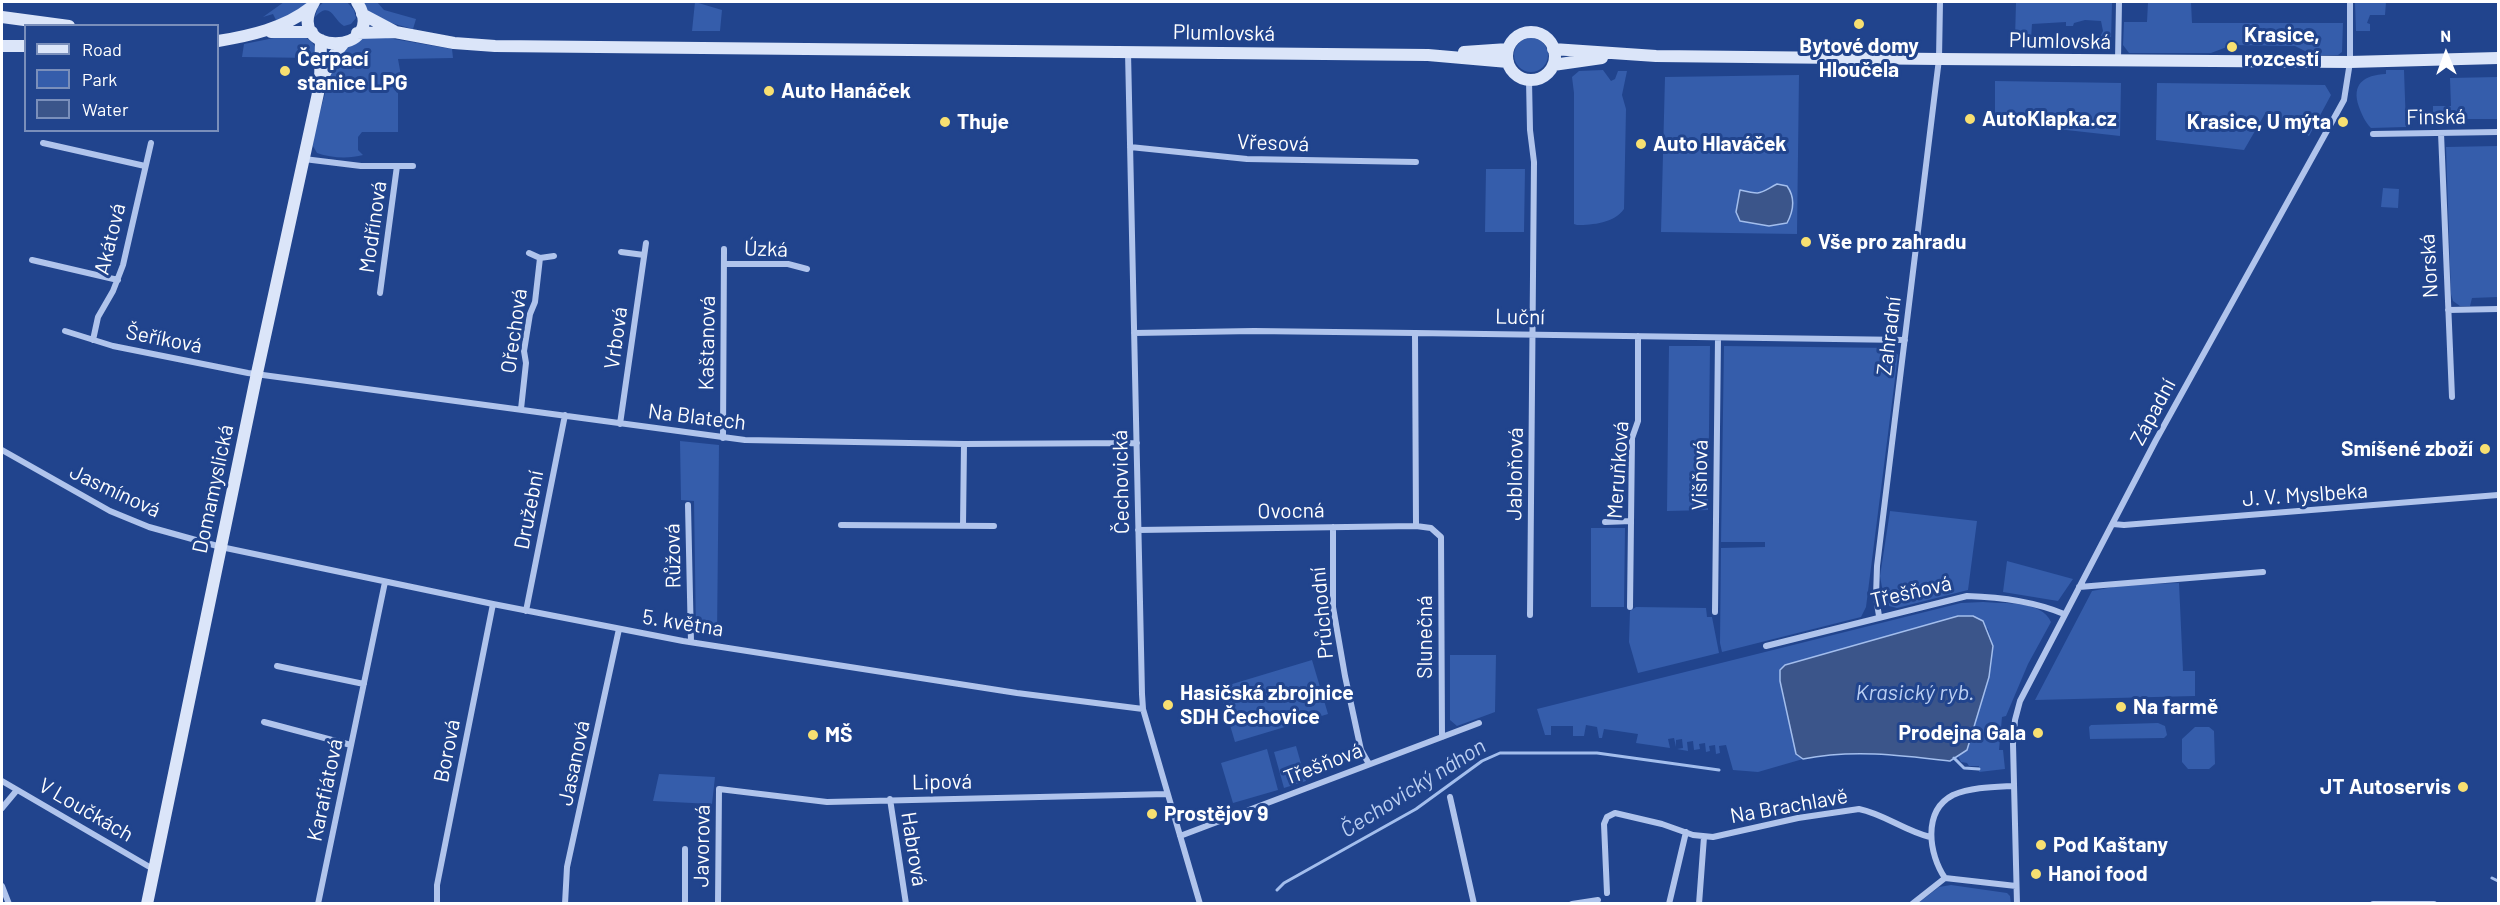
<!DOCTYPE html>
<meta charset="utf-8">
<style>
body{margin:0}
#map{position:relative;width:2500px;height:905px;overflow:hidden;background:#21448d;font-family:Barlow,sans-serif}
canvas{display:block}
.frame{position:absolute;inset:0;border:3px solid #fff;pointer-events:none}
.legend{position:absolute;left:24px;top:24px;width:195px;height:108px;box-sizing:border-box;background:#21448d;border:2px solid #7a8fbb;margin:0;padding:8px 10px;list-style:none;font-size:18px;color:#fff}
.legend li{display:flex;align-items:center;gap:12px;height:30px}
.legend b{width:30px;border:2px solid #7a8fbb}
.north{position:absolute;left:2416px;top:24px;width:60px;height:60px;-webkit-text-stroke:4px #21448d;paint-order:stroke;rotate:359deg;font-size:16px;font-weight:700;line-height:24px;text-align:center;color:#fff}
.north::after{content:'';display:block;margin:auto;width:21px;height:27px;background:#fff;clip-path:polygon(50% 0,100% 100%,50% 72%,0 100%)}
</style>
<div id="map">
<canvas width="2500" height="905"></canvas>
<div class="frame"></div>
<ul class="legend">
<li><b style="height:8px;background:#dbe5f9"></b>Road</li>
<li><b style="height:16px;background:#355dab"></b>Park</li>
<li><b style="height:16px;background:#3b558a"></b>Water</li>
</ul>
<div class="north">N</div>
</div>
<script>
const ctx = document.querySelector('canvas').getContext('2d');
ctx.lineJoin = 'round';
function paint(path, color) { ctx.fillStyle = color; ctx.fill(path, 'evenodd'); }
function strokePath(path, color, width, dash) { ctx.strokeStyle = color; ctx.lineWidth = width; ctx.lineCap = dash ? 'butt' : 'round'; ctx.setLineDash(dash || []); ctx.stroke(path); }
function write(font, color, halo, rows, align = 'center') {
  ctx.font = font + ' Barlow,sans-serif'; ctx.lineWidth = 6; ctx.setLineDash([]); ctx.textBaseline = 'middle'; ctx.strokeStyle = halo; ctx.fillStyle = color; for (const [text, x, y, turn = 0] of rows) {
    ctx.save(); ctx.translate(x, y); ctx.rotate((+turn || 0) * Math.PI / 180); ctx.textAlign = isNaN(turn) ? turn : align; if (halo) ctx.strokeText(text, 0, 0); ctx.fillText(text, 0, 0); ctx.restore();
  }
}
const green = new Path2D(`
 M284,2H308L303,9L277,22L273,14L263,17Z
 M324,2H347L354,10L356,18L351,24L344,26C333,20 331,0 315,17L318,7Z
 M361,2H377L384,10L416,19L413,29C394,24 372,19 361,2Z
 M695,2L722,10L720,31H692Z
 M2016,2H2112L2111,40L2099,39L2103,31L2101,21L2085,20L2074,23L2073,26H2066V22L2032,24L2031,39H2015Z
 M2148,2H2191L2192,23H2343L2342,52L2338,55H2313L2295,46L2232,45L2211,53H2129L2123,45L2124,22H2147Z
 M2355,2H2386L2385,15H2370L2367,23L2370,24V31H2356Z
 M300,35C327,44 317,72 313,94L310,93L317,63L313,58L242,57L244,44L284,36Z
 M363,37L388,38L452,49L453,58L398,59L402,81L396,92L398,93V132H362L358,137V150L363,155C349,159 331,158 317,153L313,146L314,135L332,67L346,48Z
 M1514 55a17 17 0 1 1 34 0a17 17 0 1 1-34 0Z
 M1603,70L1611,81L1615,79L1618,71H1627L1622,95L1626,109L1624,209C1614,223 1593,225 1577,225L1574,224V93L1572,77L1579,71Z
 M2386,70H2404L2406,127L2371,128C2365,122 2362,115 2359,107C2351,84 2364,75 2386,74Z
 M1799,75L1797,234L1661,232L1665,77Z
 M2498,77V119H2433V106H2451L2450,78Z
 M1995,81L2121,83L2120,136L1995,122Z
 M2157,83L2325,85L2331,95L2309,136L2266,112L2244,150L2156,140Z
 M2498,146V297L2472,298L2470,306H2460L2453,301L2451,294L2446,147Z
 M1486,169H1525L1524,232H1485Z
 M2383,188L2399,189L2398,208L2381,207Z
 M1669,346H1710L1708,510L1667,511Z
 M1724,346L1892,348L1898,355L1866,607L1861,617L1722,652L1720,643L1721,548L1765,547V542H1721Z
 M680,441L719,445L717,636L696,632L694,501L681,500Z
 M1890,511L1977,521L1968,590L1897,608L1885,605L1880,576Z
 M1591,528H1625L1624,607H1591Z
 M2007,561L2073,579L2058,601L2003,592Z
 M2179,583L2183,671H2195V696L2035,700L2092,591L2124,585Z
 M1983,602C2004,604 2042,600 2051,622L2028,664L2006,716L2002,717L1999,750H2003L2005,769L1979,772V766H1969L1967,763L1961,762L1958,756L1967,749L1989,677L1993,646L1988,629L1972,616H1958L1785,665L1780,671L1782,693L1796,754L1803,759L1758,772L1733,770L1726,745L1719,746L1720,753L1716,754L1715,745L1709,746L1710,751L1706,752L1705,743L1699,744L1700,749L1694,750L1693,741L1687,742L1688,751L1677,749L1683,748L1682,739L1676,740V747L1674,738L1668,739L1670,748L1636,743L1638,734L1604,729L1602,738H1599L1597,727L1586,725L1584,736H1573V726H1551V735H1545L1537,709L1961,603Z
 M1636,607L1706,608L1707,617H1712L1719,653L1638,673L1629,642L1630,611Z
 M1450,655H1496L1495,712L1457,726L1450,720Z
 M1312,660L1328,714L1235,742L1219,688Z
 M2158,723L2165,726L2167,735L2164,738L2090,739L2089,727L2091,725Z
 M2195,727H2209L2214,731L2215,764L2209,769H2188L2182,762V739Z
 M1296,746L1306,781L1284,788L1274,752Z
 M1267,749L1278,790L1233,803L1221,763Z
 M659,774L715,777L712,804L653,801Z
 M1951,885L2007,893L2010,896L2011,904H1917L1939,887Z`);
const water = new Path2D(`
 M1777,184L1787,186C1795,197 1794,210 1787,223L1769,226L1740,221L1736,212L1740,190C1762,195 1758,194 1777,184Z
 M1958,616H1973L1983,621L1993,646L1989,677L1967,750L1950,761C1900,755 1852,749 1803,759L1796,754L1780,681V670L1785,665Z`);
const stream = new Path2D(`
 M1954,758L1964,768L1979,769
 M2492,878L2498,881
 M1277,890L1284,883L1416,809L1482,761L1500,753H1597L1719,770`);
const street = new Path2D(`
 M1128,52L1142,694L1143,709L1200,904
 M2118,60L2119,2
 M1529,80L1530,130L1534,162L1530,615
 M2441,133L2452,397
 M2373,134L2498,132
 M43,143L145,166
 M1130,147L1247,159L1416,162
 M304,159L361,166H413
 M621,252L644,255
 M529,253L540,258
 M32,260L118,280
 M724,264H788L807,269
 M380,293L397,166
 M2448,310L2498,309
 M65,331L113,346L248,373L745,440L964,444L1137,443
 M1134,333L1254,331L1415,333L1905,340
 M1415,333L1416,526
 M93,340L98,317L113,291L123,265L151,143
 M521,409L526,363L524,351L530,314L535,302L540,258L554,256
 M620,424L646,243
 M723,438L724,249
 M2,450L110,511L149,527L221,547L493,604L683,641L1017,693L1143,709
 M688,505L691,642
 M1605,522L1631,521
 M2113,524L2124,525L2498,495
 M841,525L994,526
 M963,526L964,444
 M1333,527V607L1345,676L1361,750L1369,764
 M1138,530L1416,526L1431,528L1441,537L1442,737
 M2079,587L2263,572
 M1630,607L1632,438L1638,421V336
 M526,611L565,415
 M1715,612L1718,338
 M1879,616L1876,597L1877,566L1939,59L1940,2
 M1766,646L1967,596C2001,597 2033,601 2064,614
 M277,666L364,684
 M264,722L351,745
 M2,781L153,869
 M1450,797L1474,904
 M890,799L906,904
 M2,808L17,790
 M1180,836L1479,723
 M1945,878C1929,855 1922,811 1953,795C1972,787 1994,787 2014,786
 M2,886L9,904
 M1607,893L1604,824L1607,817L1615,813L1662,824L1693,835L1713,837L1798,818L1859,809C1884,814 1905,831 1930,837
 M318,904L385,582
 M437,904V885L493,604
 M565,904L567,867L619,629
 M685,904V849
 M718,904L719,789L827,802L1167,794
 M1572,904L1598,900
 M1669,904L1686,832
 M1699,904L1704,837
 M1912,904L1945,878L2016,886
 M2017,904L2013,744L2015,720L2020,701L2156,440L2344,100L2350,62V2
 M2373,904H2434`);
const secondary = new Path2D(`
 M314,2C281,58 391,56 357,2
 M362,14L394,31
 M2,17L69,26
 M271,32H312
 M1507 56a24 24 0 1 1 48 0a24 24 0 1 1-48 0Z
 M357,33L395,32L454,43L495,46L1428,55L1508,62
 M218,41C249,36 285,28 310,8
 M2,46H26
 M1553,49L1656,56L1939,59L2350,62L2498,58
 M1464,52L1508,49
 M1553,65L1602,58
 M323,77L334,55L343,44
 M147,904L257,373L320,84L321,40`);
const markers = [
 [1859,24,6,"#f8e071"],
 [2232,47,6,"#f8e071"],
 [285,71,6,"#f8e071"],
 [769,91,6,"#f8e071"],
 [1970,119,6,"#f8e071"],
 [945,122,6,"#f8e071"],
 [2343,122,6,"#f8e071"],
 [1641,144,6,"#f8e071"],
 [1806,242,6,"#f8e071"],
 [2485,449,6,"#f8e071"],
 [1168,705,6,"#f8e071"],
 [2121,707,6,"#f8e071"],
 [2038,733,6,"#f8e071"],
 [813,735,6,"#f8e071"],
 [2463,787,6,"#f8e071"],
 [1152,814,6,"#f8e071"],
 [2041,845,6,"#f8e071"],
 [2036,874,6,"#f8e071"]
];
const streetNames = [
 ["Plumlovská",1224,33,1],
 ["Plumlovská",2060,41,1],
 ["Finská",2436,117,-1],
 ["Vřesová",1273,143,2],
 ["Modřínová",373,227,-82],
 ["Akátová",110,239,-76],
 ["Úzká",766,249,2],
 ["Norská",2429,266,-93],
 ["Luční",1520,317,1],
 ["Ořechová",514,331,-82],
 ["Zahradní",1889,336,-83],
 ["Vrbová",616,338,-82],
 ["Šeříková",164,339,11],
 ["Kaštanová",707,343,-89],
 ["Západní",2153,412,-62],
 ["Na Blatech",697,417,7],
 ["Meruňková",1618,470,-86],
 ["Jabloňová",1515,474,-89],
 ["Višňová",1700,475,-89],
 ["Čechovická",1121,482,-91],
 ["Domamyslická",213,489,-78],
 ["Jasmínová",115,491,25],
 ["J. V. Myslbeka",2305,495,-4],
 ["Družební",529,510,-79],
 ["Ovocná",1291,511,-1],
 ["Růžová",673,556,-91],
 ["Třešňová",1911,592,-13],
 ["Průchodní",1322,613,-95],
 ["5. května",683,623,9],
 ["Slunečná",1425,637,-90],
 ["Borová",447,751,-79],
 ["Jasanová",574,763,-78],
 ["Třešňová",1323,764,-21],
 ["Lipová",942,782,-1],
 ["Karafiátová",325,790,-78],
 ["Na Brachlavě",1789,806,-10],
 ["V Loučkách",86,810,30],
 ["Javorová",702,846,-89],
 ["Habrová",914,849,81]
];
const poiNames = [
 ["Krasice,",2244,35],
 ["rozcestí",2244,59],
 ["Bytové domy",1859,46,"center"],
 ["Hloučela",1859,70,"center"],
 ["Čerpací",297,59],
 ["stanice LPG",297,83],
 ["Auto Hanáček",781,91],
 ["AutoKlapka.cz",1982,119],
 ["Thuje",957,122],
 ["Krasice, U mýta",2331,122,"right"],
 ["Auto Hlaváček",1653,144],
 ["Vše pro zahradu",1818,242],
 ["Smíšené zboží",2473,449,"right"],
 ["Hasičská zbrojnice",1180,693],
 ["SDH Čechovice",1180,717],
 ["Na farmě",2133,707],
 ["Prodejna Gala",2026,733,"right"],
 ["MŠ",825,735],
 ["JT Autoservis",2451,787,"right"],
 ["Prostějov 9",1164,814],
 ["Pod Kaštany",2053,845],
 ["Hanoi food",2048,874]
];
const waterNames = [
 ["Krasický ryb.",1915,693],
 ["Čechovický náhon",1413,788,-32]
];
paint(green, '#355dab');
paint(water, '#3b558a');
strokePath(water, '#a3beed', 1.5);
strokePath(stream, '#a3beed', 3);
strokePath(street, '#b0c4ec', 6);
strokePath(secondary, '#dbe5f9', 12);
for (const [x, y, r, color] of markers) { const dot = new Path2D(); dot.arc(x, y, r, 0, 2 * Math.PI); ctx.fillStyle = color; ctx.fill(dot); strokePath(dot, '#21448d', 2); }
write('21px', '#fff', '#21448d', streetNames);
write('bold 21px', '#fff', '#21448d', poiNames, 'left');
write('italic 22px', '#bbcff3', '#21448d', waterNames);
</script>
